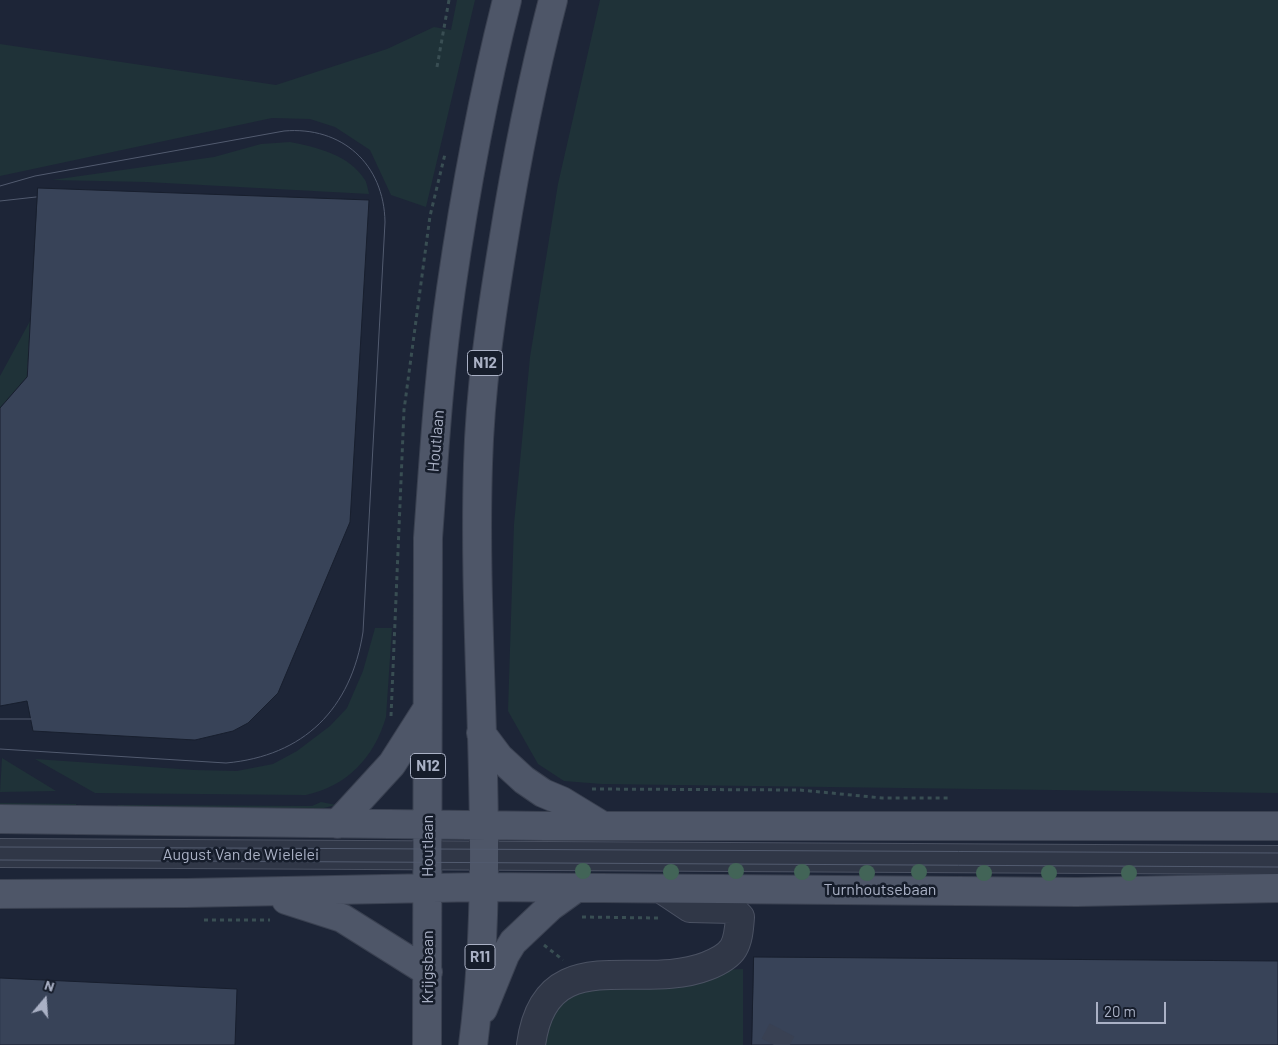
<!DOCTYPE html>
<style>
body{margin:0}
#map{position:relative;width:1278px;height:1045px;overflow:hidden;background:#1d2537;font-family:Barlow,sans-serif}
canvas{display:block}
.north{position:absolute;left:20px;top:975px;width:50px;height:50px;-webkit-text-stroke:4px #161d2b;paint-order:stroke;rotate:18deg;font-size:14px;font-weight:700;line-height:20px;text-align:center;color:#aab1c5}
.north::after{content:'';display:block;margin:auto;width:18px;height:22px;background:#aab1c5;clip-path:polygon(50% 0,100% 100%,50% 72%,0 100%)}
.scale{position:absolute;left:1096px;top:1002px;width:70px;height:22px;box-sizing:border-box;border:2px solid #aab1c5;border-top:0;padding-left:6px;font-size:15px;line-height:18px;white-space:nowrap;color:#aab1c5;-webkit-text-stroke:4px #161d2b;paint-order:stroke}
</style>
<div id="map">
<canvas width="1278" height="1045"></canvas>
<div class="north">N</div>
<div class="scale">20 m</div>
</div>
<script>
const ctx = document.querySelector('canvas').getContext('2d');
ctx.lineJoin = 'round';
function paint(path, color) { ctx.fillStyle = color; ctx.fill(path, 'evenodd'); }
function strokePath(path, color, width, dash) { ctx.strokeStyle = color; ctx.lineWidth = width; ctx.lineCap = dash ? 'butt' : 'round'; ctx.setLineDash(dash || []); ctx.stroke(path); }
function write(font, color, halo, rows, align = 'center') {
  ctx.font = font + ' Barlow,sans-serif'; ctx.lineWidth = 5; ctx.setLineDash([]); ctx.textBaseline = 'middle'; ctx.strokeStyle = halo; ctx.fillStyle = color; for (const [text, x, y, turn = 0] of rows) {
    ctx.save(); ctx.translate(x, y); ctx.rotate((+turn || 0) * Math.PI / 180); ctx.textAlign = isNaN(turn) ? turn : align; if (halo) ctx.strokeText(text, 0, 0); ctx.fillText(text, 0, 0); ctx.restore();
  }
}
const green = new Path2D(`
 M457,0H475L426,207L391,195L370,150L335,127L310,119L272,118L0,176V44L276,85L387,49L434,27L451,30Z
 M600,0H1278V793L602,784L564,781L538,764L508,711L514,524L530,357L558,184Z
 M290,142C316,147 350,155 365,180C367,183 368,190 369,194L147,182L52,180L214,157L261,144Z
 M30,321L27,377L0,408V376Z
 M375,628H392L386,717C374,758 347,786 306,795L95,793L35,759L194,770L237,771L273,764L297,751L330,726L347,708L363,671Z
 M2,758L56,791L0,792Z
 M321,802L336,805L312,811L124,810L117,805L312,806Z
 M0,803L76,804L77,809L0,807Z
 M743,969V1045H544L543,1032L562,994L721,970Z`);
const building = new Path2D(`
 M38,188L369,200L350,522L278,693L248,723L233,731L195,740L33,731L27,701L0,706V408L27,377Z
 M754,957L1278,961V1045H752Z
 M0,978L237,989L235,1045H0Z`);
const minorTunnel = new Path2D(`
 M774,1045L782,1030`);
const path = new Path2D(`
 M437,67L449,0
 M391,716L404,410L430,216L445,154
 M592,789L800,790L882,798H948
 M582,917L658,918
 M204,920H270
 M544,945L563,960`);
const minor = new Path2D(`
 M0,853L1278,860
 M531,1045C545,938 639,993 707,966C735,955 738,946 740,917L732,909L690,908L663,890`);
const major = new Path2D(`
 M481,733L499,757L524,780L543,793L562,801L603,826
 M0,819L545,826H1278
 M337,824L392,764L427,709
 M0,894L186,893L482,887L1077,892L1278,888
 M286,900L342,918L428,972
 M483,1009L505,955L513,942L550,907L575,889
 M427,1045L428,538C434,455 439,371 451,289C465,192 483,95 507,0
 M473,1045C498,852 472,657 478,464C480,390 491,316 503,243C516,161 532,81 553,0`);
const tram = new Path2D(`
 M0,186L35,176L284,131C342,126 384,164 385,222L363,632C351,709 304,756 226,763L0,749
 M0,201L36,197
 M0,719H31
 M0,847L1278,853
 M0,860L1278,867`);
const trees = [
 [583,871],
 [736,871],
 [671,872],
 [802,872],
 [919,872],
 [867,873],
 [984,873],
 [1049,873],
 [1129,873]
];
const shields = [
 [485,363,35],
 [428,766,35],
 [480,957,30]
];
const shieldNames = [
 ["N12",485,363],
 ["N12",428,766],
 ["R11",480,957]
];
const streetNames = [
 ["Houtlaan",436,441,-85],
 ["Houtlaan",428,846,-90],
 ["August Van de Wielelei",241,855],
 ["Turnhoutsebaan",880,890],
 ["Krijgsbaan",428,967,-90]
];
paint(green, '#1f3238');
paint(building, '#384358');
strokePath(building, '#181f2e', 1);
strokePath(minorTunnel, '#394153', 28, [28, 14]);
strokePath(minor, '#4b5263', 30);
strokePath(major, '#3a4151', 30);
strokePath(path, '#394e53', 3, [4, 4]);
strokePath(minor, '#303747', 28);
strokePath(major, '#4e5668', 28);
strokePath(tram, '#525b6f', 1);
ctx.fillStyle = '#426457';
for (const [x, y] of trees) { ctx.beginPath(); ctx.arc(x, y, 8, 0, 2 * Math.PI); ctx.fill(); }
for (const [x, y, w] of shields) { const box = new Path2D(); box.roundRect(x - w / 2, y - 12.5, w, 25, 4); ctx.fillStyle = '#161d2b'; ctx.fill(box); strokePath(box, '#aab1c5', 1); }
write('bold 15px', '#aab1c5', null, shieldNames);
write('16px', '#aab1c5', '#161d2b', streetNames);
</script>
